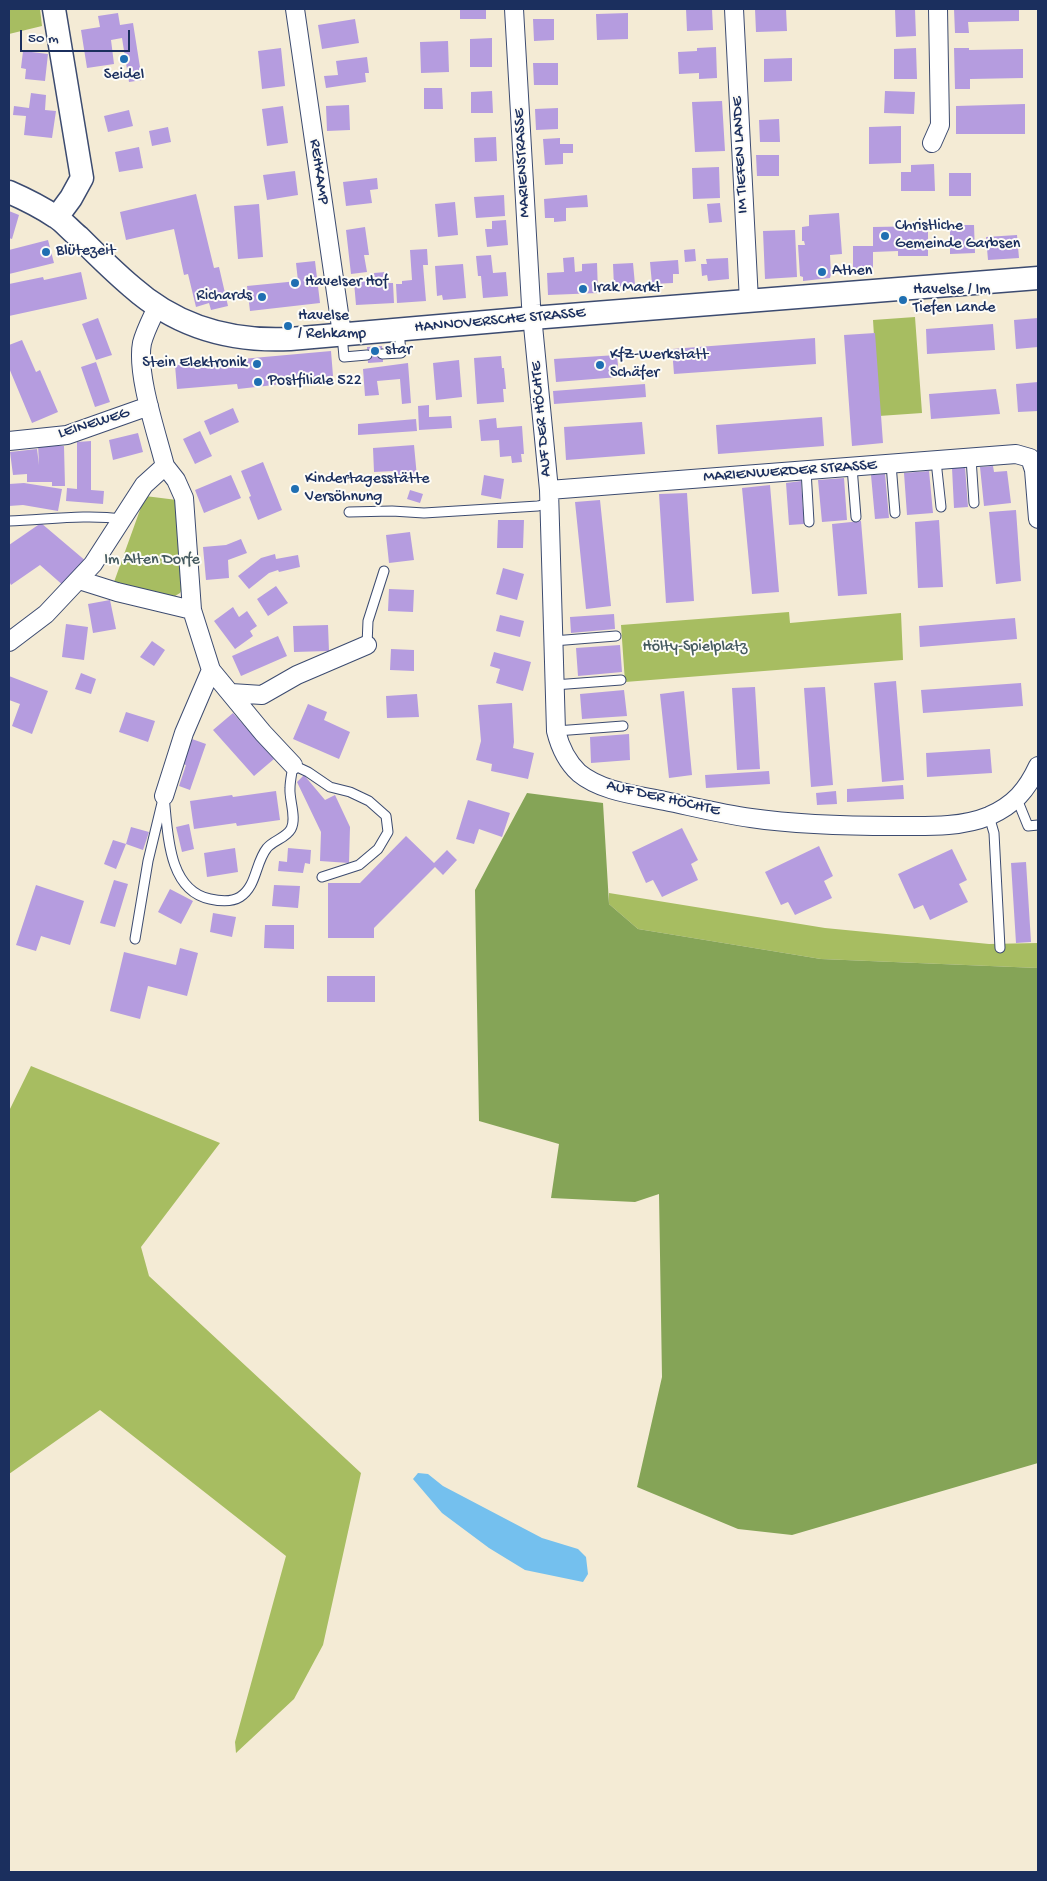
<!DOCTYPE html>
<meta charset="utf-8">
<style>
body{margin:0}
#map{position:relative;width:1047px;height:1881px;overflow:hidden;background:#f4ebd5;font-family:"Gochi Hand",sans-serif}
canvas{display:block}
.frame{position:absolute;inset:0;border:10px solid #1b2f5e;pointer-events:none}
.scale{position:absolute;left:20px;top:30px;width:110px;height:22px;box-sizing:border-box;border:2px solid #1b2f5e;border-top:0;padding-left:6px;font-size:15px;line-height:18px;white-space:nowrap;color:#1b2f5e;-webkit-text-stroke:4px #fdfcf7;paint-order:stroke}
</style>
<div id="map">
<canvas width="1047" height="1881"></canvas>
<div class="frame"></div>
<div class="scale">50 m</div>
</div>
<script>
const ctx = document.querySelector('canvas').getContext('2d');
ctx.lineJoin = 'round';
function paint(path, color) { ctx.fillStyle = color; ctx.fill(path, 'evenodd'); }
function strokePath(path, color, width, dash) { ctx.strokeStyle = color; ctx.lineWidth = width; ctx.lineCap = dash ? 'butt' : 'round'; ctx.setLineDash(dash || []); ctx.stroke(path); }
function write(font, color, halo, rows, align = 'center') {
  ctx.font = font + ' "Gochi Hand",sans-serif'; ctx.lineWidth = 4; ctx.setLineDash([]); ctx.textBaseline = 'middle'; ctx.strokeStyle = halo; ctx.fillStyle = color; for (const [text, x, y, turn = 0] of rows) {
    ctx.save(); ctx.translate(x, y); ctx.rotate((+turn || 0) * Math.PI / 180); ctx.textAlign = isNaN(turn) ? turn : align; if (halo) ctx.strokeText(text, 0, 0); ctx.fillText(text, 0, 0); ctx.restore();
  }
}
const green = new Path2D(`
 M9,9H40L42,26L9,34Z
 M915,317L922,413L879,416L873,320Z
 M145,496L177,500L182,589L180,593L175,596L118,585L114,582Z
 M789,612L790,623L901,613L903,660L625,682L621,625Z
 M609,893L825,928L989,944L1038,943V968L821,959L638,929L609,904Z
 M31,1066L220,1143L141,1247L149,1276L361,1473L323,1645L294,1699L236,1753L235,1742L286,1556L100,1410L9,1474V1111Z`);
const forest = new Path2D(`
 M527,793L603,803L609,904L638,929L821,959L1038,968V1463L792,1535L738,1529L637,1487L662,1377L659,1194L635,1202L551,1198L559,1144L479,1121L475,890Z`);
const water = new Path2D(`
 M418,1473L428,1474L443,1486L542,1538L578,1549L586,1557L588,1574L583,1582L525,1570L489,1548L442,1513L413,1479Z`);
const building = new Path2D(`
 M460,9H486V19H460Z
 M686,9H712L713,30L687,31Z
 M755,9H786L787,31L756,32Z
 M895,9H915L916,36L896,37Z
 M954,9H1019V21L968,22L969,33H955Z
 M118,13L120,25L133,23L142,80L129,82L122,38L111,40L114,64L87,68L81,30L100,27L98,16Z
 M628,13V39L597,40L596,14Z
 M355,19L359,43L322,49L318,25Z
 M533,19H554V40L534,41Z
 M492,38V67H470V39Z
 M448,41L449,72L421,73L420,42Z
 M716,47L717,78L699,79V73L679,74L678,52L697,51V48Z
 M281,48L285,86L262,89L258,51Z
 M916,48L917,79H894V49Z
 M954,48H969V50L1023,49V78L970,79V89H955Z
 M23,51L48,54L45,81L25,79L26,69L21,68Z
 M367,57L369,73H365L366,82L326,88L324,76L338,75L336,61Z
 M792,58V81L764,82V59Z
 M533,63H558V85H534Z
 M424,88H442L443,109H424Z
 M492,91L493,113H471V92Z
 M885,91L915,92L914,114L884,113Z
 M31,93L46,95L45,110L56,111L52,138L24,135L26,116L13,115L14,106L29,108Z
 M722,101L725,151L695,152L692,102Z
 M1025,104V134H956V106Z
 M349,105L350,130L327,131L326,106Z
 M283,106L288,143L267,146L262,109Z
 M558,108V129L536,130L535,109Z
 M129,110L133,126L108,132L104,116Z
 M779,119L780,142H760L759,120Z
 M901,126V163L869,164V127Z
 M168,127L171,142L152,146L149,131Z
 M496,137L497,161L475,162L474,138Z
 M560,138V144H573V153H563V164L545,165L543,139Z
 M139,147L143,168L119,172L115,152Z
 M756,155H779V176H757Z
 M934,164L935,191H901V172H911V165Z
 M719,167L720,198L693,199L692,168Z
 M295,171L298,195L267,200L263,175Z
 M949,173H971V196H949Z
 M377,178L378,189L370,190L372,203L346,206L343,182Z
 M196,194L214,268L219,267L228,306L211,310L209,303L196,307L188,274L184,275L174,229L126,240L120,212Z
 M504,195L505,216L476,218L474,197Z
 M587,195L588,207L566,208V221L554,222V218H545L544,199Z
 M455,202L458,235L438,237L435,204Z
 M720,203L722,222L709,223L707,204Z
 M259,204L263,257L238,259L234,206Z
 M9,211L19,215L12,239L9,238Z
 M839,213L842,254L830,255L831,274L830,278L803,281V277L800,276L798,245H805L804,241H802V227L809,226V215Z
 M506,220L508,245L487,247L485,229H492V221Z
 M950,225H974L975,253L950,254Z
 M928,226V256H898V251L873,252V273H853V246H873V227Z
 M365,227L369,255H364L367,272L351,274L346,230Z
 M795,230L797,277L765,279L763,231Z
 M1017,235L1019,258L988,260L986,237Z
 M48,240L54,263L9,274V250Z
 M427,249L428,265H423L426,301L397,303L396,284H402V281L412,280L410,250Z
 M695,249L696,261L685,262L684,250Z
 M491,255L493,273L506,272L508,296L483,298L481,276H478L476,256Z
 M574,257L575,272L582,271V264L597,263L598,293L548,295L547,273L564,272L563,258Z
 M728,258L729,279L708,281L707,275L702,276L701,264H707L706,259Z
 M678,260L679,274H673V283L652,284L650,262Z
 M315,261L320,303L250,311L247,286L298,281L296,263Z
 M633,263L635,285L614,287L613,264Z
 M463,264L466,298L443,300L442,295L437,296L435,266Z
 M81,272L87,299L9,316V284L43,277L44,280Z
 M386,272L387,283H393L394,303L356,305L354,282L375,280L374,273Z
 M98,318L112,355L96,360L82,324Z
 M1038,318V347L1016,349L1014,320Z
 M993,324L995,350L927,354L926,329Z
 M875,333L883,443L852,446L844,335Z
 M815,338L816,364L674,374L672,349Z
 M22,340L36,372L40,370L58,412L32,423L9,368V345Z
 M382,346L383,362L368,363L367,347Z
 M331,351L333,376L283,381V384L238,389L237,384L177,389L175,365Z
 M617,355L619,377L556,382L554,359Z
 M501,356L502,368H504L506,389H503L504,402L477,404L474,358Z
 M459,360L462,397L436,400L433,363Z
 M96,362L110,402L95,407L81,367Z
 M408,363L411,403L402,404L400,379L377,381L379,395L365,396L363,369Z
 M1038,382V411L1018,412L1016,384Z
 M645,384L646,397L554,404L553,391Z
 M996,389L1000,414L931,419L929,394Z
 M429,405V417L451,416L452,428L419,430L418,406Z
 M233,408L239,422L210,435L204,421Z
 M822,417L824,446L718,454L716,425Z
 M496,418L497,428L522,426L524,454H521L522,462L512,463L511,456L500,457L499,440L481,441L479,420Z
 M416,419L417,431L358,435V424Z
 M642,422L645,454L566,460L564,427Z
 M200,431L212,456L195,464L183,439Z
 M138,433L143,452L113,460L109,440Z
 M91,441V490L104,491L103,504L66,501L67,488L77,489V442Z
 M51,443L52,446H64L65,486H52V482H27V474L13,475L10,452L37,449L39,465L38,444Z
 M414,445L417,477L394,479V471L374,472L373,448Z
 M263,462L282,510L258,520L249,497L251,496L241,471Z
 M993,466L994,472L1007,471L1011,503L984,506L980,467Z
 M965,467L968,507L954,508L952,468Z
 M929,471L933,513L907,515L904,473Z
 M885,474L889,518L875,519L871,475Z
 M231,475L241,498L204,513L195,490Z
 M484,475L504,479L501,499L481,495Z
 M844,478L847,520L822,522L818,480Z
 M801,481L804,524L789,525L786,483Z
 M24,483L62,489L58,511L23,505L9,506V484Z
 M770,485L779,592L752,594L742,488Z
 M410,490L423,494L420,503L407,499Z
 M687,493L694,601L666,603L659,494Z
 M600,500L611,606L586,609L575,502Z
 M1016,510L1021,581L996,584L989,512Z
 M498,520H524L523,548H497Z
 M939,520L943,587L918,588L915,522Z
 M861,521L867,594L838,596L832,524Z
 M41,523L87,562L65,587L40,565L11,585L9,581V545Z
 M410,532L414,560L389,563L386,535Z
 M241,539L247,553L228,560L229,578L206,580L203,547L226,545Z
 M275,554L276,559L298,555L300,567L279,572L278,570L269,573L249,589L238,576L261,558Z
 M503,568L524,574L517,600L496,594Z
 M276,586L288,603L268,616L257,599Z
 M389,589L414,590L413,612L388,611Z
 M110,600L116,629L93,633L88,604Z
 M233,607L239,617L247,611L257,626L250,631L253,636L235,649L214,621Z
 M614,614L615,629L571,633L570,617Z
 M500,615L524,621L520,637L496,631Z
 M1015,618L1017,639L920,647L919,626Z
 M66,624L88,627L84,660L62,657Z
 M328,625L329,651L294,652L293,626Z
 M278,636L287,656L241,676L232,656Z
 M152,641L165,650L154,666L140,657Z
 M620,645L622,672L578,676L576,648Z
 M391,649L414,650V671L390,670Z
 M494,652L531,662L523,691L496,683L500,669L490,666Z
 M81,673L96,679L91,694L75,689Z
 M9,676L48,691L32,734L12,726L20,704L9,700Z
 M896,681L904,780L882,782L874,683Z
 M1021,683L1023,706L923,713L921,690Z
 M755,687L760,769L737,770L732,688Z
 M825,687L833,785L811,787L804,688Z
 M624,690L627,716L582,719L580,694Z
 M684,691L692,775L669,778L660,694Z
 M417,694L419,717L387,718L386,696Z
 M512,703L514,742L513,748L534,753L528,779L491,771L492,764L476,760L481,741L478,705Z
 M308,704L327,712L324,720L350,732L339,759L293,739Z
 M126,712L155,721L148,742L119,732Z
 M233,713L274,759L254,776L213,730Z
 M629,734L630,760L591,763L590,737Z
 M192,739L206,744L190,790L179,786L186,765L183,764Z
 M990,749L992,773L927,777L926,753Z
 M769,771L770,784L706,788L705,775Z
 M304,775L325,800L335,795L350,827L349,863L320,861L321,832L297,782Z
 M903,785L904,799L847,802V789Z
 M276,791L280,820L237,826L236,823L194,829L190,801L232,795L233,797Z
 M836,791L837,804L817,805L816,793Z
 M468,800L510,813L502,837L479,829L474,844L456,839Z
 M189,824L194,849L182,852L176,827Z
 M131,827L149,832L143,850L126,844L116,869L104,864L113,840L126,844Z
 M682,828L698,860L691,864L698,880L662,897L653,880L646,883L632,852Z
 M406,836L434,863L447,850L457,860L443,875L435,867L374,928V938H328V883H360Z
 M819,846L833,876L824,881L832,898L795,915L788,902L781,905L765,872Z
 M235,848L238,872L207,877L204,853Z
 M288,848L311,850L310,864L305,863L303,873L278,871L279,861L287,862Z
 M952,849L967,880L959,884L968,902L930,920L923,905L914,909L898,874Z
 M1026,862L1031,942L1016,943L1011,863Z
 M114,880L128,884L115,927L100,923Z
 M36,885L84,901L70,945L41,936L36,951L16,945Z
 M274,885L300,886L298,908L272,906Z
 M170,889L193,901L181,924L158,912Z
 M213,913L236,917L232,937L210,932Z
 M265,925H294V949L264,948Z
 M180,948L198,953L187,996L148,986L140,1019L110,1011L124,952L176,965Z
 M327,976H375V1002H327Z`);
const service = new Path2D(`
 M342,335L344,357L367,355
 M382,354L401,353L399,330
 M971,458L974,503
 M936,461L941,507
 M891,464L895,513
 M852,467L856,517
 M806,470L809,522
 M349,512L392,511L424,513L538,506L549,503
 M9,521C46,520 85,514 122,519
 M553,641L616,636
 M367,645L368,621L384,571
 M554,685L621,680
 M556,731L623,726
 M164,796C168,831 167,890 210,899C219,901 232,902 240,897C257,886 255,863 267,848C274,840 286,838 291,829C297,818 289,800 290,788C290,781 292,773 293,765L308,772L330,787L350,792L369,801L386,816L388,832L378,849L359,865L322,877
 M1017,799L1028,826L1038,825
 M989,816L994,833L1000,948
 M135,939L148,861L162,803`);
const minor = new Path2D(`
 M295,9L342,334
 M514,9L531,305L549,490L556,731C560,747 566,761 579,773C602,792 638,795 665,801C694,807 722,814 751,818C799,825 847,826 895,826C925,826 960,828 989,816C1014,805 1027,790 1038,766
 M734,9L749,301
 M932,143L940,125L938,9
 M9,441L67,435L149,406
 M165,466L176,480L184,498L192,610L211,670L263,733L293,765
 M549,490L1016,454L1030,458L1034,470L1038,519
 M79,580L117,592L192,610
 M9,642L46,614L93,564L144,485L165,466C157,434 136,374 142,343C145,331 152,318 157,307
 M231,693L262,695L297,675L367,645
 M164,796L184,733L211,670`);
const tertiary = new Path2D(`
 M54,9L82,178L71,198L57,217
 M9,192C25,199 41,207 56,217C64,222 71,231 79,237C96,254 113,271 132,287C177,327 230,342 290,339L532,318L1038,278`);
const markers = [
 [124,59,5,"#1f6fb2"],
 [885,236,5,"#1f6fb2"],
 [46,252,5,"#1f6fb2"],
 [822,272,5,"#1f6fb2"],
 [295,283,5,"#1f6fb2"],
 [583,289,5,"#1f6fb2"],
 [262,297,5,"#1f6fb2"],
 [903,300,5,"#1f6fb2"],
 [288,326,5,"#1f6fb2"],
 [375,351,5,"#1f6fb2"],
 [257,364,5,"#1f6fb2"],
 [600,365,5,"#1f6fb2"],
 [258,382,5,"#1f6fb2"],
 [295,489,5,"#1f6fb2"]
];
const poiNames = [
 ["Seidel",124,76,"center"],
 ["Christliche",895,227],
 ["Gemeinde Garbsen",895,245],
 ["Blütezeit",56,252],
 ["Athen",832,272],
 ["Havelser Hof",305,283],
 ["Irak Markt",593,289],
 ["Havelse / Im",913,291],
 ["Tiefen Lande",913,309],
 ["Richards",252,297,"right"],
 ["Havelse",298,317],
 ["/ Rehkamp",298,335],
 ["star",385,351],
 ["KfZ-Werkstatt",610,356],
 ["Schäfer",610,374],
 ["Stein Elektronik",247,364,"right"],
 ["Postfiliale 522",268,382],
 ["Kindertagesstätte",305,480],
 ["Versöhnung",305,498]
];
const streetNames = [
 ["IM TIEFEN LANDE",741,155,-93],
 ["MARIENSTRASSE",523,163,-93],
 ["REHKAMP",318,172,82],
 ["HANNOVERSCHE STRASSE",500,321,-5],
 ["AUF DER HÖCHTE",542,419,-95],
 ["LEINEWEG",94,424,-17],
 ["MARIENWERDER STRASSE",790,472,-4],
 ["AUF DER HÖCHTE",663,799,13]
];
const parkNames = [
 ["Im Alten Dorfe",152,561],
 ["Hölty-Spielplatz",695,648]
];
paint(green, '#a7bd61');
paint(forest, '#85a457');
paint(water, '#74c0ee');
paint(building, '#b59cdf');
strokePath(service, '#3c4b70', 11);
strokePath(minor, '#3c4b70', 20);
strokePath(tertiary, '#3c4b70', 25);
strokePath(service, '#fff', 9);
strokePath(minor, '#fff', 18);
strokePath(tertiary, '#fff', 22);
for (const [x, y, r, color] of markers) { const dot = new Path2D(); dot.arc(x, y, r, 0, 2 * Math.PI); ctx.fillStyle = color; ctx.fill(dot); strokePath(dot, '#fdfcf7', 2); }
write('16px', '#1b2f5e', '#fdfcf7', poiNames, 'left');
write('16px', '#1b2f5e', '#fdfcf7', streetNames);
write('16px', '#455a5f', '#fdfcf7', parkNames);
</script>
